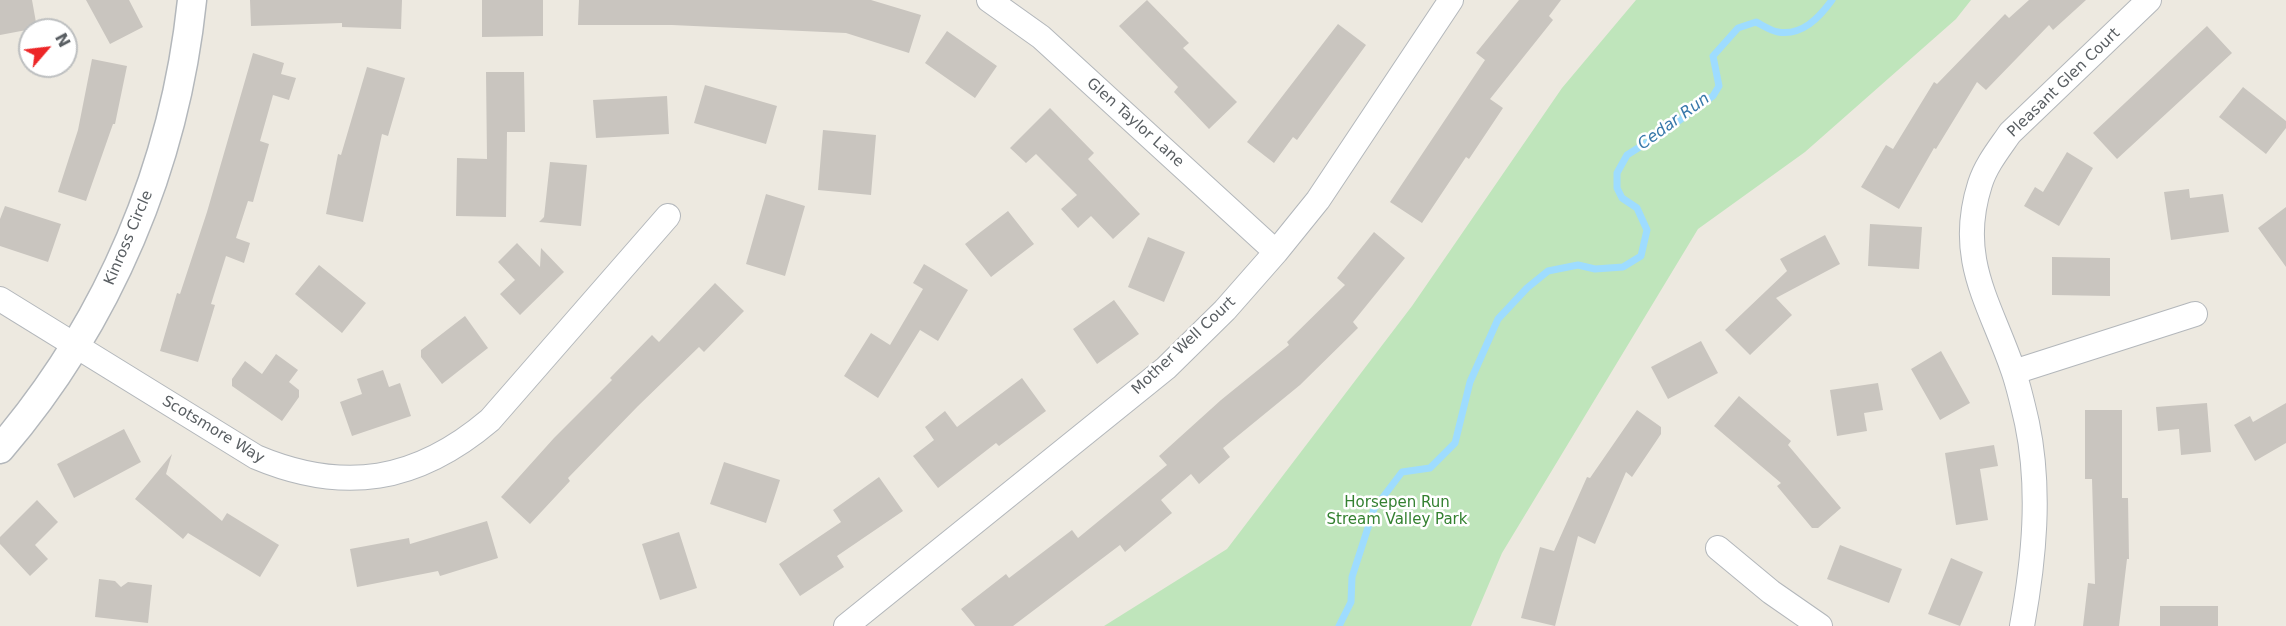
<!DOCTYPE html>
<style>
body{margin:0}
#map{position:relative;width:2286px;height:626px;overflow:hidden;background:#ede9e0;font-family:"DejaVu Sans",sans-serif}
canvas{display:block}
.north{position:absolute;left:18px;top:18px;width:60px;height:60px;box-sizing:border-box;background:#fff;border:2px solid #bdbfc0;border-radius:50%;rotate:62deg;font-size:16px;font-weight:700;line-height:24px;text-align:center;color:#595e62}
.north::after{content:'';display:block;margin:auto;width:21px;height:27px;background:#ed2627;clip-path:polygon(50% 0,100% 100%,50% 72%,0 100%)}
</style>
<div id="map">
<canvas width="2286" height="626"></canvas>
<div class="north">N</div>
</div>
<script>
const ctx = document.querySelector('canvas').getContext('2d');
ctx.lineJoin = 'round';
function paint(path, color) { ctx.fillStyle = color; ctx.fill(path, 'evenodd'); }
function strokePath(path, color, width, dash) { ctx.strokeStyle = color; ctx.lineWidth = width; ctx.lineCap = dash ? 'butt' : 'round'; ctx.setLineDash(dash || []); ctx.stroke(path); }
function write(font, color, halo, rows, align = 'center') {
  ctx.font = font + ' "DejaVu Sans",sans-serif'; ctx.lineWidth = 5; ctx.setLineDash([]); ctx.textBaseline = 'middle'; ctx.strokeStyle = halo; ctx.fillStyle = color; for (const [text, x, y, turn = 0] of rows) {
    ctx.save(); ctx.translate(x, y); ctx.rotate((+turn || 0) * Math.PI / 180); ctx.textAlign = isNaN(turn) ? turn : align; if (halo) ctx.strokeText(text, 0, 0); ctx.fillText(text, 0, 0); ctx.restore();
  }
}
const green = new Path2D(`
 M1636,0H1971L1956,19L1805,152L1698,229L1502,553L1471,626H1104L1227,549L1412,306L1562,88Z`);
const stream = new Path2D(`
 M1339,626L1351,602L1352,577L1374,509L1402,472L1430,468L1455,443L1470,382L1498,319L1527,288L1548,271L1578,265L1595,269L1623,267L1641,256L1647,230L1637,208L1622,198L1617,188V173L1627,155L1662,133L1713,96L1719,86L1713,56L1738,28L1756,22C1762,25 1771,31 1778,32C1802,36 1819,18 1832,0`);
const building = new Path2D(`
 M0,0H32L37,28L0,35Z
 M86,0H129L143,27L110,44Z
 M250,0H402L401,29L342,27V23L251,26Z
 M482,0H543V36L482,37Z
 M579,0H871L921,15L909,53L846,33L672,25H578Z
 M1147,0L1189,43L1183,48L1237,102L1209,129L1174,92L1178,87L1119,26Z
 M1519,0H1561L1549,16L1553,20L1490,99L1503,108L1469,159L1466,157L1422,223L1390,202L1485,60L1476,53Z
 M2029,0H2086L2053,30L2049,25L1986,90L1977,82L1936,149L1934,148L1899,209L1861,187L1886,145L1893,149L1934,82L1937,84L2005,14L2009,18Z
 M1338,24L1366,45L1297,140L1293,137L1274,163L1247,142Z
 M2207,26L2232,53L2117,159L2093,133Z
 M947,31L997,66L975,98L925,63Z
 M253,53L284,63L281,74L296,78L289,100L273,95L260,141L269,144L253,202L248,201L236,238L250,243L244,263L226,256L211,304L215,305L198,362L160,351L177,293L180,294L207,212Z
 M92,59L127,66L115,124H113L86,201L58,192L78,130Z
 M367,67L405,78L388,136L382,134L363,222L326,214L338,154L341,155Z
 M486,72H524L525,132H507L506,217L456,216L457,158L487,159Z
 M705,85L777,106L766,144L694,123Z
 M2243,87L2286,121V128L2266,154L2219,117Z
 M667,96L669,134L596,138L593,100Z
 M1050,108L1094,153L1088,159L1140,214L1113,239L1091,216L1078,228L1061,209L1077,195L1036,154L1026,163L1010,148Z
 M823,130L876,135L871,195L818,190Z
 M2067,152L2093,168L2059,226L2024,206L2035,187L2043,192Z
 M550,162L587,165L581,226L539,222L544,217Z
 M2189,189L2190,198L2223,194L2229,232L2171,240L2164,192Z
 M766,194L805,206L785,276L746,264Z
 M5,206L61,224L48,262L0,246V219Z
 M2286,207V267L2258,228Z
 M1008,211L1034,244L991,277L965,244Z
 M1870,224L1922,227L1919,269L1868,266Z
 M1374,232L1405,258L1353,322L1358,328L1300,385L1223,448L1230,457L1199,484L1191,474L1161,500L1172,513L1125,552L1120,545L1013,626H975L961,609L1006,574L1009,578L1072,530L1078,538L1167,465L1159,456L1221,400L1289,345L1287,342L1345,285L1337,278Z
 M1825,235L1840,264L1776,298L1792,315L1750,355L1725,330L1787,271L1780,259Z
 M1148,237L1185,252L1164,302L1128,287Z
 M517,243L540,267L541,248L564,272L520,315L500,294L515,280L498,262Z
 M2052,257L2110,258V296L2052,295Z
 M924,264L968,290L938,341L920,330L878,398L844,376L871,333L890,345L923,289L913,283Z
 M319,265L366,303L342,333L295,294Z
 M715,283L744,311L704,352L699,347L638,406L568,478L570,481L530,524L501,497L554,438L612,380L610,378L652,335L659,342Z
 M1114,300L1139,334L1097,364L1073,329Z
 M465,316L488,348L442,384L421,357V350Z
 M1701,341L1718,373L1668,399L1651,367Z
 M1941,351L1970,403L1940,420L1911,369Z
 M276,354L298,370L289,382L299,390V397L282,421L232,386V379L245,361L262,374Z
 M383,370L389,387L400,383L411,416L352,436L340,402L362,394L357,379Z
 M1022,378L1046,411L999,446L996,443L938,488L913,456L934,440L925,427L945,411L957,427Z
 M1878,383L1883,410L1864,413L1867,431L1837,436L1830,390Z
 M1739,396L1791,441L1788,445L1841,508L1818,528H1812L1777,486L1781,483L1714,426Z
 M2207,403L2211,452L2181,455L2179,429L2158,431L2156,407Z
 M2286,403V443L2255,461L2234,425L2250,416L2253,422Z
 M1637,410L1661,427V434L1632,477L1626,472L1595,544L1578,536L1555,626L1521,618L1540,547L1554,551L1587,477L1590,478Z
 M2085,410H2122V498H2128L2129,559H2127L2119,626H2083L2088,583L2095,584L2092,479H2085Z
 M124,429L141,462L74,498L57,464Z
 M1994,445L1998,466L1980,469L1988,520L1956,525L1945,453Z
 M172,454L166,474L222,521L227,513L279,545L260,577L188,533L183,539L135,499Z
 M724,462L780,480L766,523L710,504Z
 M879,477L903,511L837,556L844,567L800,596L779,564L841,522L833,510Z
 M37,500L58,522L35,545L48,559L30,576L0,544V537Z
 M487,521L498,558L440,576L438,571L357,587L350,549L409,538L410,544Z
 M679,532L697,588L660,600L642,544Z
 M1840,545L1902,569L1889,603L1827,579Z
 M1951,558L1983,572L1960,626L1928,614Z
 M99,579L115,581L121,587L128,582L152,585L148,623L95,617Z
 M2160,606H2218V626H2160Z`);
const minor = new Path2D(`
 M989,0L1041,37L1276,252
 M0,299L256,457C344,494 417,482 490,420L668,216
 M2014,372L2195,314
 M1718,548L1771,592L1820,626
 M846,626L1166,368L1225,310L1276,252L1318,200L1451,0
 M2022,626C2034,560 2041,490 2027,423C2023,406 2019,387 2013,370C1990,303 1956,259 1980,184C1986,165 1999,149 2010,133L2149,0`);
const tertiary = new Path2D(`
 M0,449C109,322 175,165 192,0`);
const streetNames = [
 ["Pleasant Glen Court",2064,83,-44],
 ["Glen Taylor Lane",1135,123,42],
 ["Kinross Circle",129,238,-67],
 ["Mother Well Court",1184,346,-43],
 ["Scotsmore Way",213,430,31]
];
const parkNames = [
 ["Horsepen Run",1397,503],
 ["Stream Valley Park",1397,520]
];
const waterNames = [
 ["Cedar Run",1674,122,-36]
];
paint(green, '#bfe5bb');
strokePath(stream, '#9edcff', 7);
paint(building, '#c9c5bf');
strokePath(minor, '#b3b7bb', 26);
strokePath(tertiary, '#b3b7bb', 31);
strokePath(minor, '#fff', 24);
strokePath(tertiary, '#fff', 28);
write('15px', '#595e62', '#fff', streetNames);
write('15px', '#348131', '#fff', parkNames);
write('italic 16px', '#3778aa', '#fff', waterNames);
</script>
